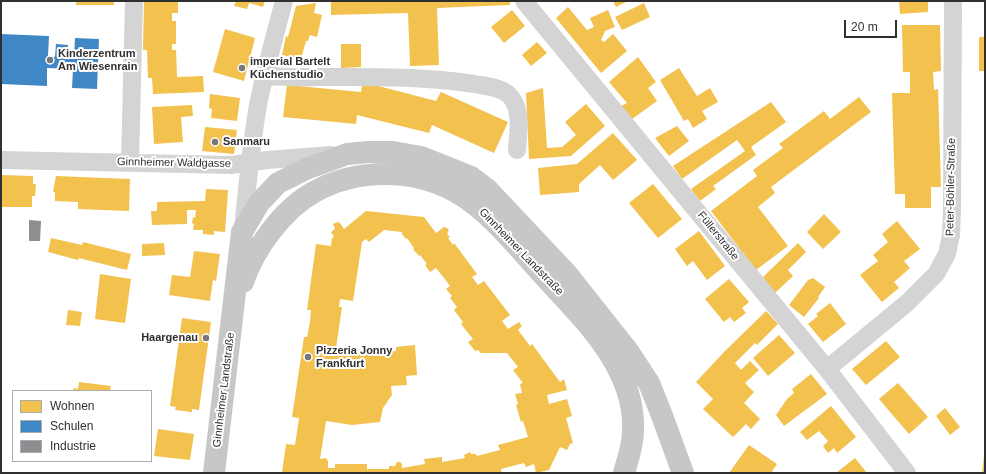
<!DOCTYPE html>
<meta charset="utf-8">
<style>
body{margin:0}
#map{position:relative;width:986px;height:474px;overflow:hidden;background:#fff;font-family:Helvetica,sans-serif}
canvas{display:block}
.frame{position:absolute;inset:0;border:2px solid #2f2f2f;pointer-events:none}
.legend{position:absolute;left:12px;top:390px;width:140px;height:72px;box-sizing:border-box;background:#fff;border:1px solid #acacac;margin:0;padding:5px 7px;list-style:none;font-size:12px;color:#2f2f2f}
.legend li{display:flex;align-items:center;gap:8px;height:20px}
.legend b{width:20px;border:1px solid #acacac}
.scale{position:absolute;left:844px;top:20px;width:53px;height:18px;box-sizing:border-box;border:2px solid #2f2f2f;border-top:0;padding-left:5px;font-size:12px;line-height:14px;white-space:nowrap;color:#2f2f2f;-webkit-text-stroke:3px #fff;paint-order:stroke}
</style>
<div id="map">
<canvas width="986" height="474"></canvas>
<div class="frame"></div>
<ul class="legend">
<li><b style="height:11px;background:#f2c14e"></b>Wohnen</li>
<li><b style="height:11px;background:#3f88c5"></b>Schulen</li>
<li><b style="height:11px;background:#8d8d92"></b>Industrie</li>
</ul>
<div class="scale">20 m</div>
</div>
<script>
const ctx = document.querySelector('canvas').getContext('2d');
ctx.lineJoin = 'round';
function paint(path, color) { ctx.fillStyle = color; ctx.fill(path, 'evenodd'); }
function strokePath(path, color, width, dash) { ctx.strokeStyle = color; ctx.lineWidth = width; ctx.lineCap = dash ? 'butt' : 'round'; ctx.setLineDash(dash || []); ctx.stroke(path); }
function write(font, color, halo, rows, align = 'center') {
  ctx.font = font + ' Helvetica,sans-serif'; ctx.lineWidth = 4; ctx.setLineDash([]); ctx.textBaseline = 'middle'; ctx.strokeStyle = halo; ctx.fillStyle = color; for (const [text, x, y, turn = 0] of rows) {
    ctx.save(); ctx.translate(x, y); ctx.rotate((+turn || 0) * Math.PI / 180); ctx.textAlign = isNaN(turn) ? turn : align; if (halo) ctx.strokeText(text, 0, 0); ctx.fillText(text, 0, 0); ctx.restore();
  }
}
const homes = new Path2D(`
 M76,1H114V5H76Z
 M144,1H178V13H172V21H176V44H172V50H176L177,77L203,76L204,92L153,94L152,78H148L147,50H143Z
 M236,1H265L263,7L249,3L247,9L234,6Z
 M331,1H510V5L437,8L439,65L410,66L408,13L331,15Z
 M613,1H628L616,7Z
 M899,1H928V12L900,14Z
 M316,3L314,13L322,15L317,37L310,35L308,41H306L301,59L282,55L286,36L288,37L296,6Z
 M644,3L650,17L622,30L615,17Z
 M568,7L587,30L594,27L590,18L608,10L615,27L605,31L601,40L604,42L613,34L627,51L601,73L556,18Z
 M512,10L525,26L504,43L491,27Z
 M902,25H940L941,71L933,72L934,90L938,89L941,187H931V208H905V194H895L892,93H910V72H903Z
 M225,29L255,38L244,81L213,72Z
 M979,37H985V71H979Z
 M537,42L547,53L531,66L522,55Z
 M341,44H361V67L341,68Z
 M638,57L656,82L648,88L657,101L632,119L621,106L627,103L609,82Z
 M679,68L697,96L710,88L718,102L702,111L707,119L693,128L688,119L684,121L660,80Z
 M363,82L436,101L441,92L508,122L494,153L432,125L429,133L357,115L356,124L283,117L287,85L361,92Z
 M543,88L547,148L562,147L576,135L565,122L586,104L605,126L571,156L529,159L526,93Z
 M210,94L240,98L237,121L211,118L212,109L209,108Z
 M859,97L871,112L771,187L775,193L758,207L788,246L756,270L711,211L757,176L753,170L783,148L779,144L824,111L830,119Z
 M771,102L786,122L751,147L756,155L713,186L716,189L700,201L691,189L745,151L737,140L682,179L673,166Z
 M192,105L193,116L181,117L183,142L154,144L152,107Z
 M677,126L689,141L669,156L655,138Z
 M205,127L237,130L234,154L202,151Z
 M613,133L637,160L613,180L600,165L579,184V192L540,195L538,168L577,164Z
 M1,175L33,176V184H36L35,196H32V207H1Z
 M56,176L130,179L129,211L78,209V202L55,201V192H53Z
 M653,184L682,219L658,238L629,203Z
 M206,189L228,190L225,232L214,231V235L203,234V230H193L194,224L192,223L193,217L195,218L196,210H187V224L152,225L151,211H157V202L205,201Z
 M366,211L424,217L436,233L444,227L447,228L449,230L447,234L450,237L448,238L453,245L454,243L477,274L472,277L478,285L484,281L510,315L502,321L508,329L519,322L522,326L518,330L530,346L532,344L560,382L564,379L567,390L547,395L549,404L567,399L572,416L566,418L573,443L570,444L567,450L560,447L549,470L536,473L534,464L526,467L524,463L501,469L502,473H282L286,444L295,445L297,432L299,418L292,417L304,337H307L310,322L311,310H307L316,244L331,246L332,238L334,237L331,232L335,229L333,224L337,222L340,223L344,229ZM384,230L402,232V234L406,239L407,238L414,248L413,249L419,256L420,255L427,264L425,265L430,272L436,268L444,278L450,286L446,289L452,296L450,298L457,307L454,310L463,322L461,324L473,339L468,342L475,351L478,350L481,353H507L518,367L513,370L523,383L520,384L522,393L515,394L518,404L516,405L521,422L523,421L528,437L498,445L500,450L477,456L476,454H471L470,452L464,455L465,458L442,462V457L424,459L425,464L402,468V464L400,462H397L395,466H389V469H367V464H335V468H328V461L326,458L320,459L326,421L352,425L380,422L383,408L392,395L391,386L407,385L406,376L417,375L415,345L396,347V351L335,355L342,307H339L340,299L353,301L362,242L366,239L369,242Z
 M824,214L841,232L823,249L807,232Z
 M897,221L920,249L904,261L910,268L894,282L899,288L882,302L860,275L878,261L873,255L888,242L882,234Z
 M699,231L725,266L707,280L693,261L687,266L675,249Z
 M51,238L82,245L83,242L131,254L127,270L79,258L78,260L48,252Z
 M164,243L165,255L142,256V244Z
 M798,243L806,252L788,270L793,276L775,293L763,277Z
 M194,251L220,254L216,281L213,280L210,301L169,295L172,275L190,277Z
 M100,274L131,279L125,323L95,319Z
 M813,278L825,287L818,297L819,298L804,317L789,305L808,280Z
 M729,279L749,302L742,308L746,313L734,322L730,317L724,322L705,299Z
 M830,303L846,324L823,342L808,324L818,316L816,314Z
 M68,310L82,312L80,326L66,325Z
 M766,311L778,324L757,345L755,343L735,363L741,370L750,361L759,370L745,383L754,392L744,403L760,419L751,429L746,424L733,437L703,409L713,399L696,382L724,352Z
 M182,318L211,322L199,410L192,409V412L175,410L176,407L170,406Z
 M779,335L795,353L768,376L753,358Z
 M886,341L900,357L866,385L852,369Z
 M811,374L827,394L784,426L776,415L787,399L794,393L792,389Z
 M79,382L111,386L110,391H73L74,388L78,389Z
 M898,383L928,417L909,434L879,399Z
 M831,406L856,437L837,453L834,448L828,453L823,446L828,441L819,431L807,440L800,432Z
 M945,408L960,427L950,435L936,416Z
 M158,429L194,434L190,460L154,456Z
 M749,445L777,464L771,473H729Z
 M984,456L985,473H982Z
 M855,458L867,473H836Z`);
const schools = new Path2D(`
 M1,34L49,36L48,56L55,57L56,44L68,45L67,57L74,58L75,38L99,39L97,89L72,88L73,69L47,68V86L1,84Z`);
const industry = new Path2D(`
 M29,220L41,221L40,241H29Z`);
const minor = new Path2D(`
 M524,1L827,369L907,473
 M264,76C283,77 301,78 319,77C371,77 423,76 474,84C485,86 501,87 509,95C523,109 518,133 517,150
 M1,160L231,165L267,160L331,155
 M130,162L134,1
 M243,229C247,187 251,146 258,105C265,70 275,35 284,1
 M827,369L907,303L936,274L947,254L951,235L952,210L953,1`);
const major = new Path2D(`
 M243,282C254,249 283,209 314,192C357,168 414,168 456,192C490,211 519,249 545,277C584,320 636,368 633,431C633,445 628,459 624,473
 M214,473L242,232L259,203L278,183L306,169L347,154L368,152H393L421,157L471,177L487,189L567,274L628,351L649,383L661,413L683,473`);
const markers = [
 [50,60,4,"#787878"],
 [242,68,4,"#787878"],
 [215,142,4,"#787878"],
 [206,338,4,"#787878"],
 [308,357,4,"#787878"]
];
const poiNames = [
 ["Kinderzentrum",58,54],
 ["Am Wiesenrain",58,67],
 ["imperial Bartelt",250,62],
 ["Küchenstudio",250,75],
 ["Sanmaru",223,142],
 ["Haargenau",198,338,"right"],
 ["Pizzeria Jonny",316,351],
 ["Frankfurt",316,364]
];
const streetNames = [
 ["Ginnheimer Waldgasse",174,163,1],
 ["Peter-Böhler-Straße",951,187,-89],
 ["Füllerstraße",718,236,51],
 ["Ginnheimer Landstraße",521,252,46],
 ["Ginnheimer Landstraße",224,390,-83]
];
paint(homes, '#f2c14e');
paint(schools, '#3f88c5');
paint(industry, '#8d8d92');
strokePath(minor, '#d4d4d4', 18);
strokePath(major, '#c7c7c7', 22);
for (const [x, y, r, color] of markers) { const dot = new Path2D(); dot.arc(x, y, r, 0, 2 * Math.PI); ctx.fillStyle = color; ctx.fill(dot); strokePath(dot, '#fff', 1.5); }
write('bold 11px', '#2f2f2f', '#fff', poiNames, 'left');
write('11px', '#2f2f2f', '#fff', streetNames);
</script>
